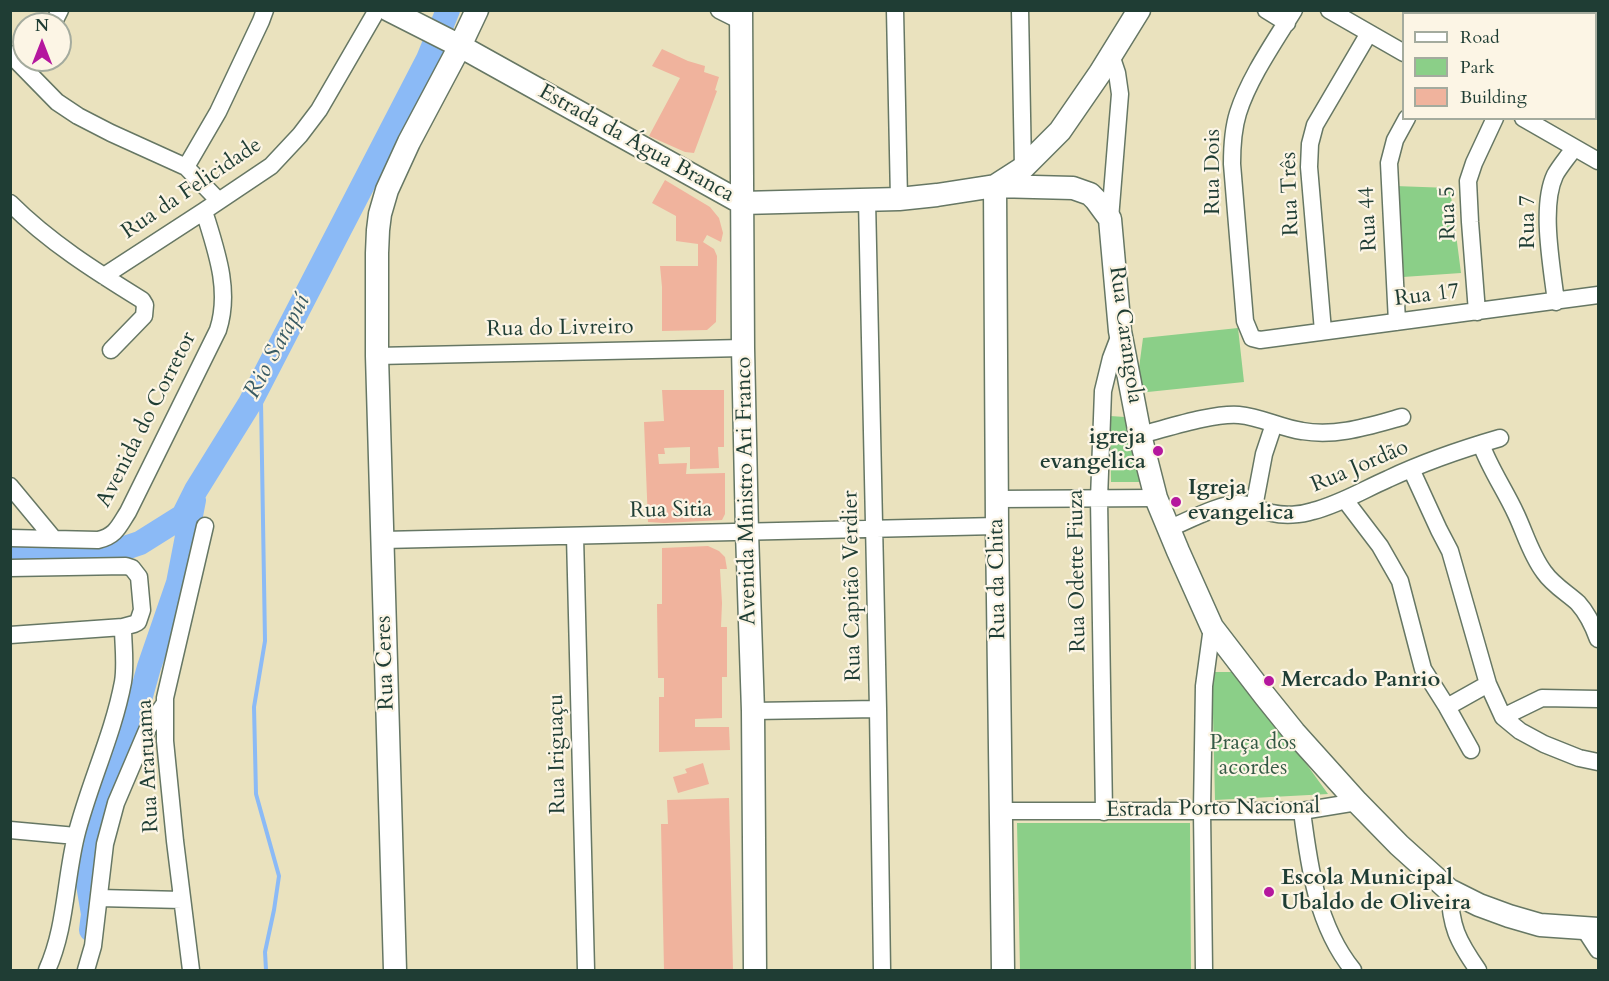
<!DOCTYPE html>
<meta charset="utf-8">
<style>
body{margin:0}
#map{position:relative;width:1609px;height:981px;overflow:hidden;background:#eae2be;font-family:Cardo,serif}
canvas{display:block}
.frame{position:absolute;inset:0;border:12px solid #1f3d34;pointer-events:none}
.legend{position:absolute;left:1402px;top:12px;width:195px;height:108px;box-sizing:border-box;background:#fcf5e5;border:2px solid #a4ab9e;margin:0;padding:8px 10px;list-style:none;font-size:18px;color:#1f3d34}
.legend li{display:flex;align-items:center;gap:12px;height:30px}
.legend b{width:30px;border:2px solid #a4ab9e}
.north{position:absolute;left:12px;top:12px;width:60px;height:60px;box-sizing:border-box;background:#fcf5e5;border:2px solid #a4ab9e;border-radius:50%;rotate:0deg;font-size:16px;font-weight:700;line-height:24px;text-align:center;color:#1f3d34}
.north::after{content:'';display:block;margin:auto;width:21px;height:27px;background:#b5179e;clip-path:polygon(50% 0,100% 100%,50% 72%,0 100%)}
</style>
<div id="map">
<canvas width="1609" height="981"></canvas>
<div class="frame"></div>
<ul class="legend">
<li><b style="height:8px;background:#fff"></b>Road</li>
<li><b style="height:16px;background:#8bcf88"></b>Park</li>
<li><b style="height:16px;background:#f0b39d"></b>Building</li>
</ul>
<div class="north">N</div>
</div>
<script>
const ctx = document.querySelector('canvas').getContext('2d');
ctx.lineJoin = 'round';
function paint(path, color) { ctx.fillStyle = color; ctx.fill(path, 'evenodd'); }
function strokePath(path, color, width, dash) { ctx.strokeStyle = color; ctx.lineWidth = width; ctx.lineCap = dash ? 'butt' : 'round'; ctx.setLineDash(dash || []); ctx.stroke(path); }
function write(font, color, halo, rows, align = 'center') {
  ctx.font = font + ' Cardo,serif'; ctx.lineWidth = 4.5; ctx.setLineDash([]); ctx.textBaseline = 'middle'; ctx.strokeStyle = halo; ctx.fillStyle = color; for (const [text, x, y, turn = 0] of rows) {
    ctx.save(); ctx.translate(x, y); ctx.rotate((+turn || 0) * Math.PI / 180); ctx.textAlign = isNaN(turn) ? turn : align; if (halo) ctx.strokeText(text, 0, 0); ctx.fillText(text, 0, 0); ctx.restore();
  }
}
const green = new Path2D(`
 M1395,186L1450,188L1461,273L1403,277Z
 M1238,328L1244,382L1138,393L1137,383L1143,338Z
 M1110,416L1125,417L1143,482H1111Z
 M1212,672H1240L1328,794L1215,800Z
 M1017,823H1190L1191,970H1020Z`);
const stream = new Path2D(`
 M266,970L265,952L274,910L279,876L256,794L254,707L265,641L261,401L270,363`);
const river = new Path2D(`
 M10,557L95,558L140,543L183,516L196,490L250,403L428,59L448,10
 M91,930L93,914L84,861L98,827L111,774L136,714L149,667L178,583L194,500`);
const building = new Path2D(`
 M662,49L688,61L705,66L704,72L719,77L715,90L717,91L694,153L685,152L649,136L680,78L652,66Z
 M665,180L710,207L719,218L723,233L721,242L707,235L703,242L714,249L717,256L716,322L707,330L662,331V287L660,266H698V244L676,241V216L652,203Z
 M662,390H724V447H718L719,468L690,469V447L664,448L665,454H658L659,464L687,463L686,474L725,473V514L722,520L664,523L648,522L644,422L664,421Z
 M708,546L719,551L725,557L727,569H720L722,603L721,627H727V677H722V718L695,719V727H729L730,750L659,752V697H664V678H658L657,604H662V548Z
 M703,763L709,784L678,793L673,777L687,773L685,769Z
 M729,798L733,970H664L661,824H668L667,800Z`);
const street = new Path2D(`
 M719,10L741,21
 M895,10L899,199
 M1020,10L1023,168
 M1266,10L1287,23
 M1294,10C1275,41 1249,78 1238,113C1233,129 1232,147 1232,164L1245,321L1252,338L1260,340L1598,295
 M1329,10L1404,53
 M1498,10L1504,14
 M1562,14V10
 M53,24L60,10
 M10,54L57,102L78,116L111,133L186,167L219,201
 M1596,57L1598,61
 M1523,118L1598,161
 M186,167L218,112L261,21L265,10
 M867,200L878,709L882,970
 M10,203C49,242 95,271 142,300L145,305L144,316L111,350
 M1110,219L1120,94L1117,73L1111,55
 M104,276L204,211L271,166L300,135L319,110L377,10
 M1556,302C1552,267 1540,207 1555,175C1560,166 1568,157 1574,148
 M1477,312L1470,222L1468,181L1474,163L1495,118
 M1397,322L1389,163L1395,140L1407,118
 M1323,331L1309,167L1310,144L1315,125L1369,33
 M377,356L743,348
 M1140,435C1168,428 1212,413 1239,415C1261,417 1281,428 1302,431C1337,437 1369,426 1402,417
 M1481,444C1490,469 1505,490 1516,514C1525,533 1531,555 1544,572C1553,585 1567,593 1578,603C1588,614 1593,625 1598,639
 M1411,469L1439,530L1450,551L1488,684L1503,717L1520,731L1544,744L1579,758L1598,762
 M10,486L54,539
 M997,499L1156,498
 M1345,500L1380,546L1400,581L1423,669L1447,707L1471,750
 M1254,507L1264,454L1274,424
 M1168,529C1187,521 1223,502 1241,504C1252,505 1261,511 1272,513C1284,516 1301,515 1313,511C1340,504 1363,490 1388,479C1424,462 1462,449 1500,438
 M575,536L586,970
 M10,538L98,540C116,536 119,526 128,512L218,330C231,290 216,250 204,211
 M383,540L997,526
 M10,568L126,566L132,568L139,577L142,610L138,622L134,624L123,627L10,635
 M1447,707L1488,684
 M753,711L878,709
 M1503,717L1542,698L1598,699
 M1001,811H1302L1357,802
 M1302,811C1309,866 1317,926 1353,970
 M1104,812L1099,499L1103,391L1111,358L1121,332
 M10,830L76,836
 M1449,890C1451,927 1457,940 1478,970
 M99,898L182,900
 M1585,930L1598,950
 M47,970C66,928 65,881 76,836C89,784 113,735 123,682C126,664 123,644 123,627
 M86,970L93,946L105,844L116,803L148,728L165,703
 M191,970L175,841L165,741V698L205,526
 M1204,970L1202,811L1204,686L1212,627`);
const secondary = new Path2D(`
 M389,10L460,46L742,203L899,199L937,195L995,186L1023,168L1060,131L1100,73L1139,10
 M741,10L743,348L747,532L753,711L755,970
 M995,186L1073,188L1090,194L1096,200L1110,219L1120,331L1140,435L1156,498L1178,551L1212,627L1265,696L1294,732L1357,802L1399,845L1449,890L1479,905L1509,916L1540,925L1598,929
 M995,186L997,526L1003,970
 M395,970L377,356V253L378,230L380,214L387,190L409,142L460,46L477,10`);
const markers = [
 [1158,451,6,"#b5179e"],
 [1176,502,6,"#b5179e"],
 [1269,681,6,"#b5179e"],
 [1269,892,6,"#b5179e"]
];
const streetNames = [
 ["Estrada da Água Branca",636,144,29],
 ["Rua Dois",1214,172,-90],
 ["Rua da Felicidade",192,189,-34],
 ["Rua Três",1291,194,-92],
 ["Rua 5",1449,213,-91],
 ["Rua 44",1369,219,-93],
 ["Rua 7",1529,222,-90],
 ["Rua 17",1427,296,-7],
 ["Rua do Livreiro",560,329,-1],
 ["Rua Carangola",1125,335,82],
 ["Avenida do Corretor",147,420,-63],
 ["Rua Jordão",1360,467,-23],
 ["Avenida Ministro Ari Franco",747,491,-91],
 ["Rua Sitia",671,511,-1],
 ["Rua Odette Fiuza",1078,571,-91],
 ["Rua da Chita",998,579,-91],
 ["Rua Capitão Verdier",853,586,-91],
 ["Rua Ceres",386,663,-92],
 ["Rua Iriguaçu",558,754,-91],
 ["Rua Araruama",149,766,-93],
 ["Estrada Porto Nacional",1213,809,-1]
];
const poiNames = [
 ["igreja",1146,438,"right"],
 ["evangelica",1146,463,"right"],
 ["Igreja",1188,489],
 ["evangelica",1188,514],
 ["Mercado Panrio",1281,681],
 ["Escola Municipal",1281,879],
 ["Ubaldo de Oliveira",1281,904]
];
const parkNames = [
 ["Praça dos",1253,744],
 ["acordes",1253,769]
];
const waterNames = [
 ["Rio Sarapuí",278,347,-62]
];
paint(green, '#8bcf88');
strokePath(stream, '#8bbaf6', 4);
strokePath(river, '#8bbaf6', 24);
paint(building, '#f0b39d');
strokePath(street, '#667764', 19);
strokePath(secondary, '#667764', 25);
strokePath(street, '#fff', 16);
strokePath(secondary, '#fff', 22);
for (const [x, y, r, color] of markers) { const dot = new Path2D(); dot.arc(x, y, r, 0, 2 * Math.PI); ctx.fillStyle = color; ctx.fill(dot); strokePath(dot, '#fcf5e5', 2); }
write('22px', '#1f3d34', '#fcf5e5', streetNames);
write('bold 22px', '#1f3d34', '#fcf5e5', poiNames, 'left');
write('22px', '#355a45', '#fcf5e5', parkNames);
write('italic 24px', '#3a5c64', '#fcf5e5', waterNames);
</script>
